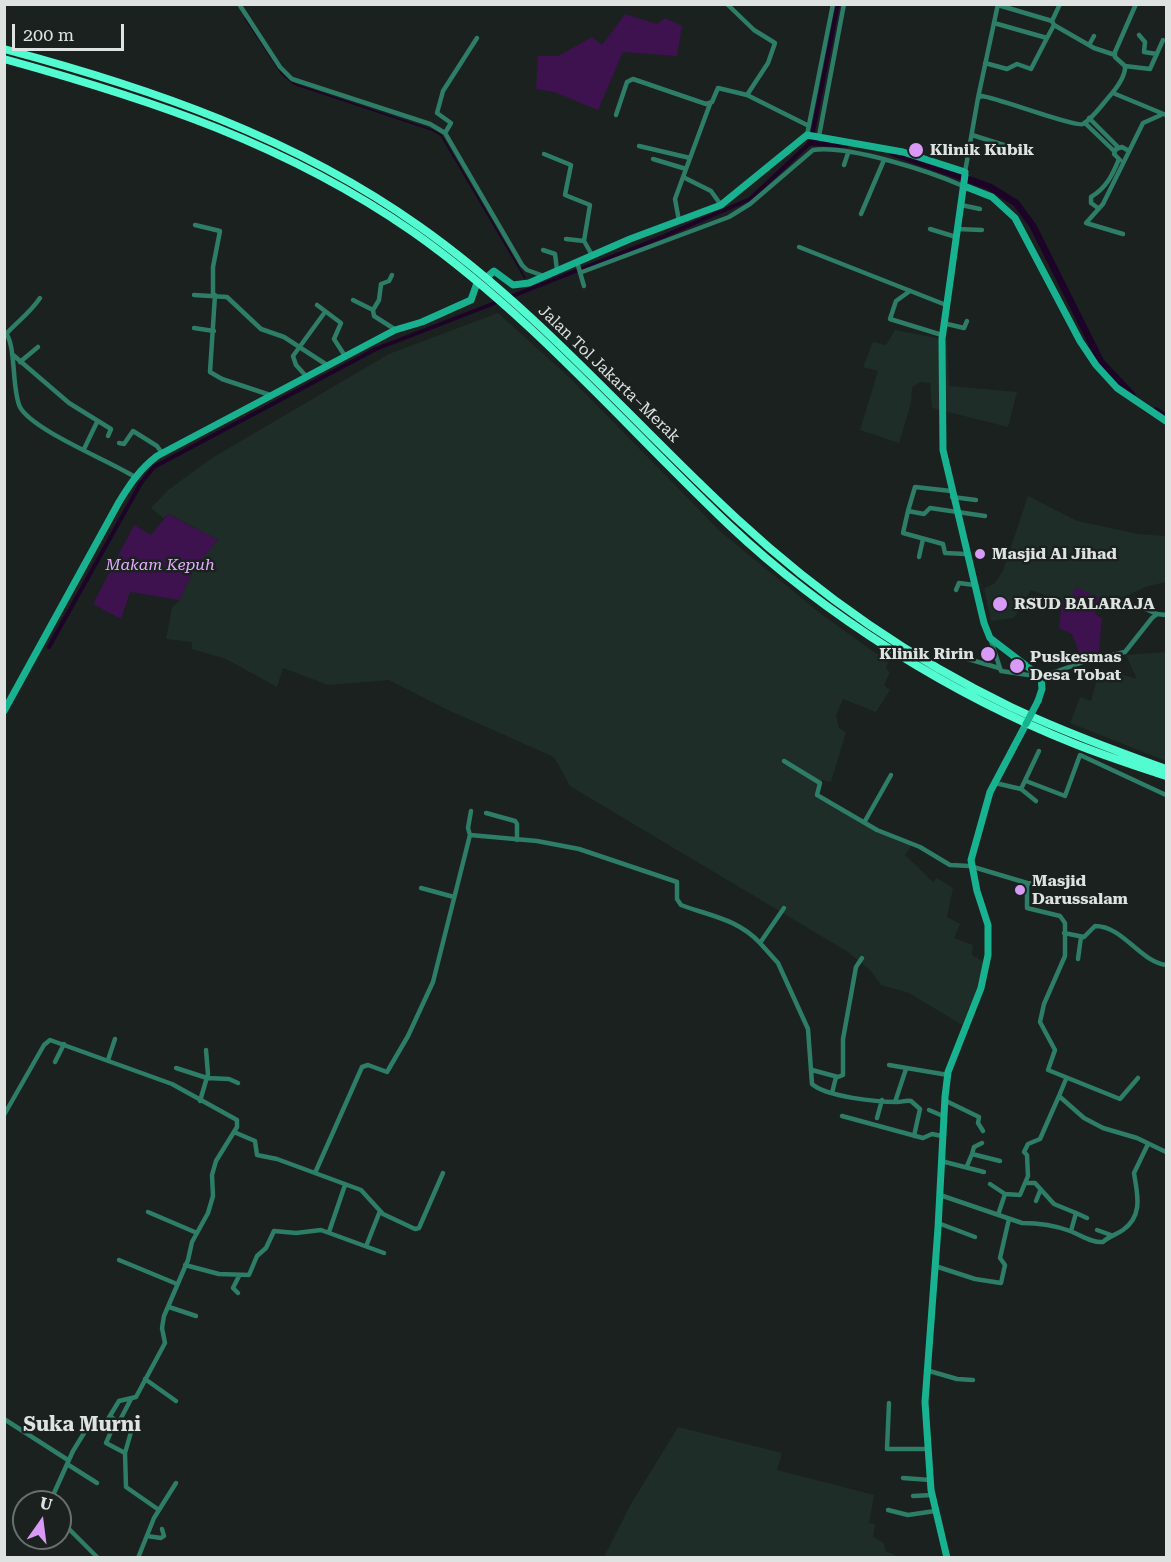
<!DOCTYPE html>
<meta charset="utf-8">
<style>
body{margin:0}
#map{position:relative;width:1171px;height:1562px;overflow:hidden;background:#1a211f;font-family:"Roboto Serif",serif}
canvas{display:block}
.frame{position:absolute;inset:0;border:6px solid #dee3e1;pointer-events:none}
.north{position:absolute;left:12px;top:1490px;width:60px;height:60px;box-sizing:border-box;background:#1a211f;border:2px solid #686f6d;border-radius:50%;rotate:14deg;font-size:16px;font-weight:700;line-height:24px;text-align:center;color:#dee3e1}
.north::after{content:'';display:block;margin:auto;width:21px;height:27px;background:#d99af7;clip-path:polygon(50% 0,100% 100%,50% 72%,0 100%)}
.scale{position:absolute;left:12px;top:24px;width:112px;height:27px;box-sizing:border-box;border:3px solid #dee3e1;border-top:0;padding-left:8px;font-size:18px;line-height:21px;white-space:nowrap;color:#dee3e1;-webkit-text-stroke:4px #1a211f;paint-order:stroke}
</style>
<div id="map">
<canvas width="1171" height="1562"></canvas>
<div class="frame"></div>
<div class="north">U</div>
<div class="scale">200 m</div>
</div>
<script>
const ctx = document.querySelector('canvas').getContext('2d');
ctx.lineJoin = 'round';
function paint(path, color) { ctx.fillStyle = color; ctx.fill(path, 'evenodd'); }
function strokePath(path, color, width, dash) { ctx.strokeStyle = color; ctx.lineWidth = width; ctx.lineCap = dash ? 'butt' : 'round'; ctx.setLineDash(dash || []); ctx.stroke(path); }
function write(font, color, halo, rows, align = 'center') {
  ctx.font = font + ' "Roboto Serif",serif'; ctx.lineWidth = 5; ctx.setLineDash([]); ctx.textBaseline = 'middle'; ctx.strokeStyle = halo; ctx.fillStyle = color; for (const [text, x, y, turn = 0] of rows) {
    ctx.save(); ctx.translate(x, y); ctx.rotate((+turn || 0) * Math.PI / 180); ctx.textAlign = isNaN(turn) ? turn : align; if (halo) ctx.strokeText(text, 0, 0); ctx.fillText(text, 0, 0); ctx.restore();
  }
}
const built = new Path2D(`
 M498,313L571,379L721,532L821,614L888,662L886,669L890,672L884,685L890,690L876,712L843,699L836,716L839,728L846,732L831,782L822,780L816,798L912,845L905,855L933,882L937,878L953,888L947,917L960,924L954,938L973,945L972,955L984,962L979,984L962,1025L909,993L881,985L871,971L848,952L570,786L554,757L446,709L389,680L328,685L283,668L277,687L226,659L192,649V642L166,639L172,608L180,600L194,568L218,540L169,514L163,518L151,508L168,490L212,458L389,354Z
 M895,330L947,340L949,386L1017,392L1008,427L932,408L930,383L921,382L912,387L911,403L899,443L860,430L878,371L863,367L873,342L886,345Z
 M1028,496L1077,521L1138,534L1166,536V582L1148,586L1115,601L1100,598L1076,588L1069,604L1031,590L1014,618L991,621L984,588L994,584L1003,571Z
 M1166,650V761L1070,723L1080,697L1091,701L1100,668L1137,679L1126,655L1166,652Z
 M678,1427L782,1453L777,1470L874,1495L869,1523L875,1524L873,1537L884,1543L885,1551L895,1555V1557H604L631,1504Z`);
const green = new Path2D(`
 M625,14L657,24L665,18L682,26L677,56L623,52L598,110L554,92L536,89L538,56H558L592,37L602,45Z
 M168,514L218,540L194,568L180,600L130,592L121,619L93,604L134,525L151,535Z
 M1075,587L1100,598L1095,614L1102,618L1098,660L1083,663L1072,634L1059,628L1062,601L1069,604Z`);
const stream = new Path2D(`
 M245,18L282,74L294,84L432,130L441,135L525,278`);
const canal = new Path2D(`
 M510,297L662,237L750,199L811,142L838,4
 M49,647L141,483L154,467L376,349L500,301`);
const river = new Path2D(`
 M811,142L845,144
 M891,152L990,187L1016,203L1033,226L1101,362L1132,395
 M1156,411L1166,417`);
const street = new Path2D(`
 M239,4L280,67L292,79L430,124L445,133L522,265L527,270L544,276
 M727,4L754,30L775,43L768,63L747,95
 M998,5L1052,21L1054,25L1094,48L1115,55
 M1052,21L1060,4
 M994,23L1047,38L1054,25
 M1139,35L1145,42L1144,52L1157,54
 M1089,45L1094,36
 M985,63L1007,69L1017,64L1031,69L1047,38
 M1125,66L1150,69L1163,40
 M1113,93L1166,115
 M978,98L998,4
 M616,115L627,82L633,79L706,104L712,102L718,88L747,95L809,126
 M1089,118L1118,147
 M1085,123L1114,151
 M445,133L451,123L437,113L443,91L477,38
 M807,135L833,4
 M972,135L1029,153
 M819,136L844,4
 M639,146L690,158
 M544,154L571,165L565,195L590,205L584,241
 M653,159L686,169L675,199L679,221
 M1120,160L1114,154L1116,149L1122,147L1129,151
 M844,165L848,153
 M686,169L710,104
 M965,172L978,98L982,96C998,98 1077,128 1083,124C1092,119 1101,106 1108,98C1115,90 1126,77 1125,66L1115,57V52L1136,4
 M683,177L711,191L721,205
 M961,205L980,209
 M1098,208L1091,203V197C1106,188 1112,176 1119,159
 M861,214L884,160
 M195,225L220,231L213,267V295
 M930,229L956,237
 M957,229L982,230
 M1123,234L1086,223L1103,204L1143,123L1161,115
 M566,239L584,241L592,255
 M799,247L946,305
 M543,250L555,254L557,270
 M577,262L584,286
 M582,272L729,217L750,204L813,150C849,145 929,171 963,186
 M910,291L896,301L890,319L942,335
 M194,295L227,297L261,329L284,337L327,365
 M215,295L210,372L222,379L270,395
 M353,300L373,310L374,316L396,330
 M317,305L341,323L334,339L345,356
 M373,310L379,300L381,284L389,281L392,275
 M943,323L964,328L967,321
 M194,328L214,331
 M4,331C17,342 11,389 20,407C32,430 110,461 135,477
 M7,333C19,320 30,313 40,298
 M12,354L69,403L111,429L108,436
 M20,362L38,347
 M306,376L296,365L293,356L325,312
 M119,443L124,444L133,431L157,446L162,453
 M84,449L97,422
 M952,497L976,500
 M908,511L915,487L951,491
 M966,554L945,553L943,544L903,533L908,511L924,514L930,508L985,516
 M919,557L923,539
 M956,590L959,583L974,585
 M1104,601C1119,615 1123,606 1137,607C1144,608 1151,611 1157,614
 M990,638L1001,671L1035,676
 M954,655L999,668
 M1046,675L1089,660L1125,652L1152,618L1157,614L1166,615
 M784,761L820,783L817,795L877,830L920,847L950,865L970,866L1027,883V908L1060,916L1065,923V956L1044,1004L1040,1022L1055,1050L1048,1070L1120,1099L1138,1078
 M1026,781L1065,796L1080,755L1166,795
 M995,783L1021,789L1036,801
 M1021,789L1039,751
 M486,813L515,821L517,824V840
 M865,821L891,775
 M470,835L468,828L471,811
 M1027,883L1050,885
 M421,888L454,897
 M1064,933L1084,937L1095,926C1123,926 1139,961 1166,965
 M760,943L778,963L808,1029L812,1084C827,1097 877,1102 897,1102C902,1102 906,1100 911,1101L920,1109L914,1136
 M1078,959L1081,937
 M108,1060L115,1039
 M55,1062L64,1044
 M889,1065L948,1075
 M176,1068L207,1078L229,1079L238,1083
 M812,1070L838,1077L843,1075V1039L856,967L862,958
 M1066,1079L1059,1096L1084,1118L1103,1128L1137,1138L1166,1152
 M832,1093L836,1077
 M944,1100L979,1117L978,1123L983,1131
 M200,1101L208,1074L206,1050
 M895,1102L906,1069
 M929,1110L943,1116
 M4,1115L44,1045L50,1040L172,1084L237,1120V1127L216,1161L212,1175L213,1196L208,1213L192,1242L188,1260L164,1316L162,1328L165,1343L136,1397L119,1401L105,1424L89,1425L73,1451L50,1502
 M842,1116L923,1138L932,1134L942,1136
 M877,1118L882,1100
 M234,1132L255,1141L257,1155L277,1159L361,1190L383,1214L415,1229L419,1228L443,1173
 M972,1154L974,1147L982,1143
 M941,1161L984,1172
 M967,1166L972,1154L1000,1161
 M315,1173L362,1067L368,1065L387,1072L408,1036L433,982L470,835L537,841L579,849L677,882V899L681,905C710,916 738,919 760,943L784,908
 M1026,1183H1035L1054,1204L1076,1213
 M990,1184L1005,1194L1020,1195L1028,1176L1027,1155L1024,1152L1028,1144L1040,1139L1059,1096
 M940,1195L1022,1223C1038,1223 1054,1225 1070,1231C1081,1235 1091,1243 1103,1242C1109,1236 1116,1235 1123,1230C1144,1215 1137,1193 1134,1173L1148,1144
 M1036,1201L1040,1191
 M148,1212L197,1233
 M998,1215L1005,1194
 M938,1223L975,1237
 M1097,1230L1111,1235
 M1071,1231L1076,1213L1087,1218
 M329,1232L345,1185
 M367,1244L380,1211
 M119,1260L177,1284
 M185,1265L219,1274L249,1275L257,1256L266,1248L274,1231L296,1233L321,1230L384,1253
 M935,1266L975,1279L1001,1283L1005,1265L1000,1258L1009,1219
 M238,1293L233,1288L239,1276
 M169,1307L196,1316
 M926,1370L957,1379L973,1380
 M145,1379L176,1401
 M889,1403L887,1449H927
 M110,1416L131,1432L125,1453L126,1487L159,1510
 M4,1419L68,1460
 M116,1420L106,1443L125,1453
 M119,1422L131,1399
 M67,1464L97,1483
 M903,1478L930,1480
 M913,1496L932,1495
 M888,1510L908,1515L935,1511
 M60,1520L98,1558
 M147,1536L161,1538L164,1536L162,1529
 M138,1558L154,1518L176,1483`);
const secondary = new Path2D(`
 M965,175L942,339L943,450L984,623L990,638L1041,677L1042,689L1038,701
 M964,186L992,197L1015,218L1080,341L1096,365L1117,388L1166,421
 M487,277L494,271L513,285L529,283L630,239L721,205L807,135L903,152L965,172
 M4,711L119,502C130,484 140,469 157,456L395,330L422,322L471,300L477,283
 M947,1558L931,1490L925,1402L938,1228L945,1097L948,1072L981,988L988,955V925L977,891L971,860L990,792L1026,724`);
const highway = new Path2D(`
 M4,49C151,88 295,138 419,226C537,309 631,421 736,518C818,594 911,659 1011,707C1062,731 1114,750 1166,769
 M4,59C152,100 286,144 413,232C531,315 625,426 729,525C825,616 952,695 1075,744C1105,756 1136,766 1166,776`);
const secondaryBridge = new Path2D(`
 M1026,724L1038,701`);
const markers = [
 [916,150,8,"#d99af7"],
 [980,554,6,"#d99af7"],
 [1000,604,8,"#d99af7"],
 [988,654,8,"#d99af7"],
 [1017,666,8,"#d99af7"],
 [1020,890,6,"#d99af7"]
];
const poiNames = [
 ["Klinik Kubik",930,150],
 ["Masjid Al Jihad",992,554],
 ["RSUD BALARAJA",1014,604],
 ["Klinik Ririn",974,654,"right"],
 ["Puskesmas",1030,657],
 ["Desa Tobat",1030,675],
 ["Masjid",1032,881],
 ["Darussalam",1032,899]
];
const streetNames = [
 ["Jalan Tol Jakarta–Merak",609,374,44]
];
const parkNames = [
 ["Makam Kepuh",160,565]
];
const quarterNames = [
 ["Suka Murni",82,1425]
];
paint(built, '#1f2d28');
paint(green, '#3d124f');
strokePath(stream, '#1d0328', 1.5);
strokePath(canal, '#1d0328', 4);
strokePath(river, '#1d0328', 7);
strokePath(street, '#2d7d67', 4.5);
strokePath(secondary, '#18b290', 7);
strokePath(highway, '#52fbd0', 8);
strokePath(secondaryBridge, '#18b290', 7);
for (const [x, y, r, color] of markers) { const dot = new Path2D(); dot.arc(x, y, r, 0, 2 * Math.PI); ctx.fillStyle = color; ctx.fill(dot); strokePath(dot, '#1a211f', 2); }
write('bold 16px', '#dee3e1', '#1a211f', poiNames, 'left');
write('16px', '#dee3e1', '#1a211f', streetNames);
write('italic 16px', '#e3acfe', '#1a211f', parkNames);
write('bold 20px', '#dee3e1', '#1a211f', quarterNames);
</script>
